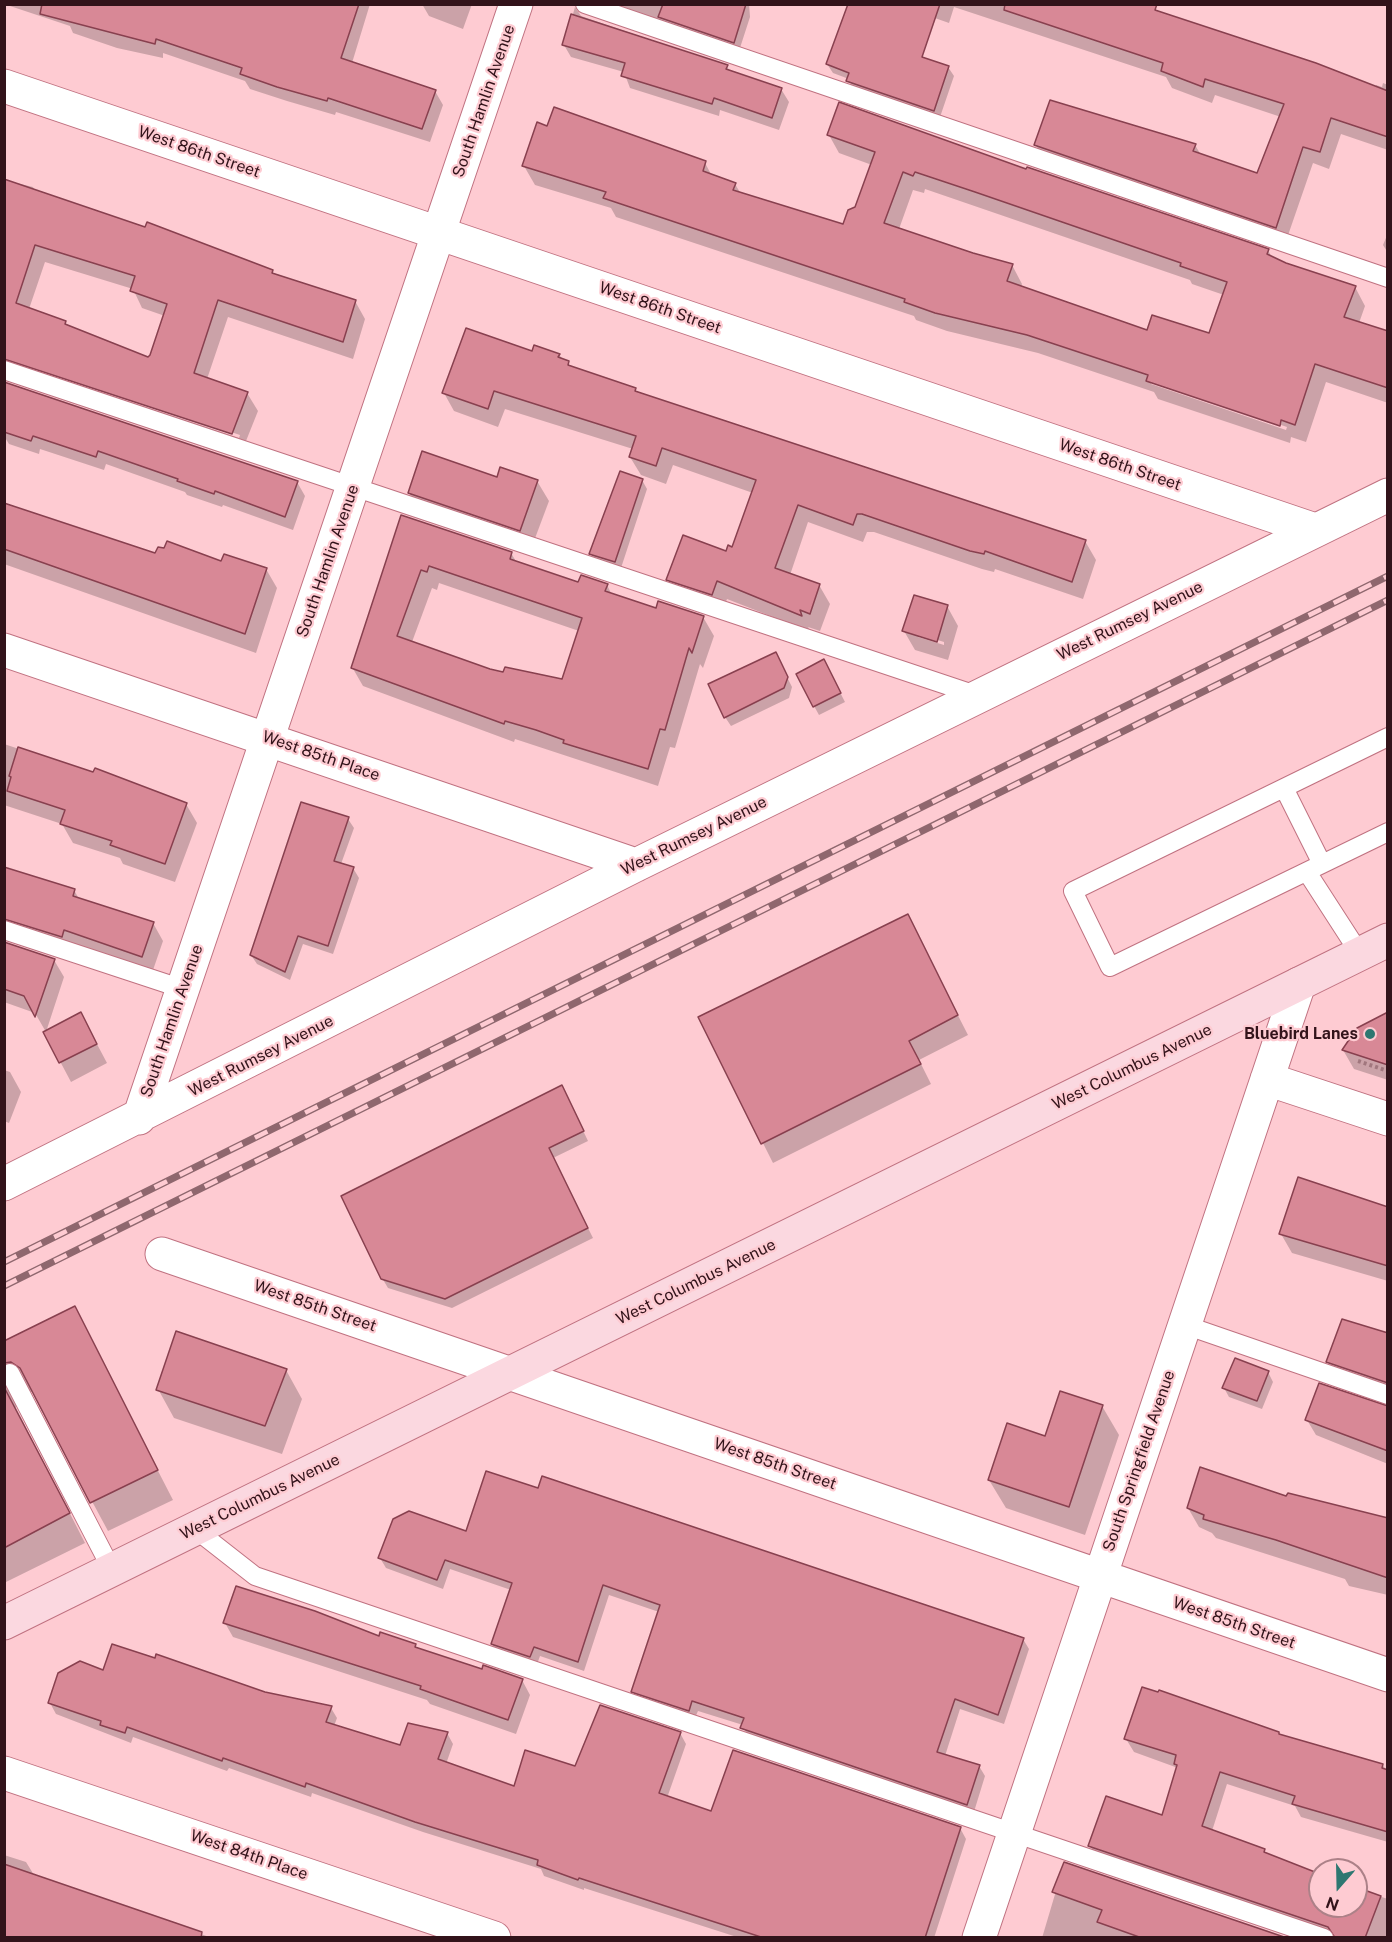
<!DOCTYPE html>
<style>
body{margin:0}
#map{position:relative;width:1392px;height:1942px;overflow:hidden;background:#fecbd2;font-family:"Public Sans",sans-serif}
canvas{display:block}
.frame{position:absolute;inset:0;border:6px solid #32131a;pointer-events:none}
.north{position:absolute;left:1308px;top:1858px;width:60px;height:60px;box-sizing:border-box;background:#fecbd2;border:2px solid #ac8188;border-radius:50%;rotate:200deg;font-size:16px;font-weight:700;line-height:24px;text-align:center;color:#32131a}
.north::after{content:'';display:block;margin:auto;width:21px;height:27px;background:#2e7771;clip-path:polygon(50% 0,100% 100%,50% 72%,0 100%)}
</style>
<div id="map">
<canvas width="1392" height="1942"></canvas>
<div class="frame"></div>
<div class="north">N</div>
</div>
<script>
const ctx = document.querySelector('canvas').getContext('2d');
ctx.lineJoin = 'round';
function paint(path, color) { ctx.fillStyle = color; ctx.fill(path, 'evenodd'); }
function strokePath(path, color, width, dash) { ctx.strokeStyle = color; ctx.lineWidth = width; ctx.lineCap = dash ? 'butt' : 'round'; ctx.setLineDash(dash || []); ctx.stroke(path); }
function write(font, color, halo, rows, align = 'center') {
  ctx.font = font + ' "Public Sans",sans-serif'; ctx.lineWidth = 4.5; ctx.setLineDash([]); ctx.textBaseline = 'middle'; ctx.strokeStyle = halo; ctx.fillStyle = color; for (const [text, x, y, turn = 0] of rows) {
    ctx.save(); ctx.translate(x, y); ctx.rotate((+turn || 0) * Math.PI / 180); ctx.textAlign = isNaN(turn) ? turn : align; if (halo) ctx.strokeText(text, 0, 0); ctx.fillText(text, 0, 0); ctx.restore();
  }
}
const shadow = new Path2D(`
 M4,4H370L352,63L435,91L443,105L430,142L336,112L335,115L287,101L250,89L245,81L163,53V58L117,48L73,33L70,26Z
 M422,4H472L463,29L429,16Z
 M602,4H749L750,17L739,51Z
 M895,4H1135L1375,88L1376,85L1382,87L1383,83L1388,85V150L1341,134L1329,169L1313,163L1285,244L1045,162L1036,145H1195L1201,155L1258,175L1281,117L1215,95L1212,103L1172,88L1166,77L954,7L949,23Z
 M575,7L581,16L727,66L730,72L781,89L789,102L779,130L720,110L719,116L630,88L624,72L571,57L564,45Z
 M827,64L948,67L954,76L939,120L853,90L849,79L833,73Z
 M829,135L1027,171L1268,250L1272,258L1355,287L1365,306L1359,323L1388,333V403L1326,382L1306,442L1291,437L1290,443L1158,399L1154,392L1038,353L947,331L916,320L914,316L616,217L611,208L535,185L524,166L705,163L712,176L735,184L741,194L844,226L857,208L872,165L839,153ZM925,189L1190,280L1192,284L1224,295L1210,335L1148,332L1021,287L1022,284L1012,265L899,229L913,190L924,193ZM1151,381L1287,427L1286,430L1151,384Z
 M4,180L33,187L35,191L355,301L365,319L353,359L228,317L207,379L247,393L258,411L242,451L4,361ZM45,262L133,289L142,308L165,316L149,359L69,327L65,322L29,309ZM32,366L240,435L239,438L32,369Z
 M1388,233V253L1383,245Z
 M533,353L559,355L572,368L635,389L637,393L1085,541L1096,560L1083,599L995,569L994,572L982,569L874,532H867L863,542L808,522L790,575L819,585L830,604L820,631L808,627L811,632L727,599L722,613L679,598L668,579L733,549L753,493L673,465L666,484L641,475L630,457L633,449L505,409L498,427L454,411L444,393Z
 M4,420L297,482L305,496L293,530L223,505L222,507L187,495L185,492L106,464L104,470L40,449L39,454L9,444L4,436Z
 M497,479L537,481L549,501L531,549L421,512L409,493Z
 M642,480L647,489L620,571L596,563L591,554Z
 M4,504L156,555L266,569L277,588L256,653L4,564Z
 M402,516L511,553L517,563L579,584L607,585L612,595L656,610L703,617L714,636L703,668L700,664L675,748L670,747L658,786L515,739L514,742L363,686L352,667ZM439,583L579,631L563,681L490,671L412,642L432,588L437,590Z
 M947,606L958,626L948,660L915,650L904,631ZM918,634L944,642V645L918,637Z
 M780,663L792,687L789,698L731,726L725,717Z
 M829,671L845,702L819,715L814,706Z
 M4,744L186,804L197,823L175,882L123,864L120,858L73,843L62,824L4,805Z
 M348,819L354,828L341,864L353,868L359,878L333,954L303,944L290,980L257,964L251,955Z
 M4,867L74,890L79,899L153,923L163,941L152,973L7,939L5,944L54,960L64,977L46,1032L35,1013L4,1002Z
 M907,916L968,1035L919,1060L931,1084L773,1163L700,1018Z
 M81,1014L107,1063L71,1082L45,1033Z
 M1388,1014V1080L1354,1069L1343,1050Z
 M4,1070L10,1072L21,1092L9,1123L4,1121Z
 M567,1097L588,1141L553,1158L593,1238L452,1308L388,1288L382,1278Z
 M1388,1209V1281L1292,1253L1281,1234Z
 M74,1308L173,1500L108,1531L33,1392L22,1391L16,1397V1408L85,1543L4,1583V1342Z
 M1388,1335V1394L1337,1377L1328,1362Z
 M286,1370L302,1399L282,1454L174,1418L158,1389Z
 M1268,1372L1273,1382L1262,1409L1229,1397L1224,1388Z
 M1102,1406L1119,1435L1085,1535L1006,1508L989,1480L1046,1438Z
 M1388,1407V1464L1316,1435L1307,1420Z
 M1188,1508L1388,1531V1595L1349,1586L1345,1579L1216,1538L1212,1533L1199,1527Z
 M467,1533L1023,1639L1029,1649L1004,1724L960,1709L945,1756L979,1766L985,1776L973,1815L748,1738L743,1725L698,1711L694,1720L639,1702L633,1691L659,1612L609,1595L584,1671L540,1656L536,1667L498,1654L492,1644L511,1590L450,1569L443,1589L386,1568L380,1558Z
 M225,1623L380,1638L415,1645L417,1649L483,1671L522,1680L530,1695L516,1734L430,1704L427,1700L233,1637Z
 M104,1672L264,1693L331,1708L337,1718L334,1726L401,1747L447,1733L453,1744L446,1764L515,1788L680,1733L686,1744L667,1798L712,1813L960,1828L966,1839L934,1938H740L584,1888V1890L544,1876L541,1869L423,1832L312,1793L311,1797L229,1768L227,1771L133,1737L131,1743L56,1714L50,1703Z
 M1280,1736L1382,1765L1388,1771V1842L1301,1817L1295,1806L1227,1784L1212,1831L1264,1850L1267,1855L1320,1875V1906H1356V1889L1388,1899V1938H1329L1098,1859L1090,1846L1163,1817L1178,1768L1134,1752L1126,1739Z
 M4,1855L26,1862L34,1875L212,1938H4Z
 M1064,1864L1283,1938H1042Z`);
const building = new Path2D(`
 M42,4H359L341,58L436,90L422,129L328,98L327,101L277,87L240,74L242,68L156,39L155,44L40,14Z
 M663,4H746L734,43L658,17Z
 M848,4H940L922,57L949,66L934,111L846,81L849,73L826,64Z
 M1005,4H1157L1155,10L1316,63L1388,91V137L1331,118L1320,152L1303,147L1276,228L1034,145L1050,100L1196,144L1193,151L1257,173L1284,104L1205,79L1203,87L1161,71L1163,63L1004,10Z
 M571,14L728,65L726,69L782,88L772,118L714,98L712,104L621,76L625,63L562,45Z
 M839,102L1026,169L1027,167L1269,249L1267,254L1286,263L1356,286L1344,317L1388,331V388L1315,364L1295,425L1281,420L1280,426L1146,381L1148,375L1027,335L935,313L904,302L905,299L603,198L606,192L522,166L537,122L547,126L554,107L706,161L703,171L736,183L733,190L843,224L848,210L855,207L875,152L827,135ZM903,172L913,176L915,172L975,192L1181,263L1180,266L1227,282L1209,333L1152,315L1147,330L1007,281L1013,264L973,253L884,223Z
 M4,179L145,227L147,222L273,270L272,273L356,300L343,342L218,300L194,373L248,392L232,434L4,359ZM35,245L135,276L130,291L167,304L150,355L148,357L65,324L66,321L16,303Z
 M466,328L532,351L534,345L560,354L558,357L569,361L568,365L636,388L635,391L1086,540L1072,582L985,551L984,554L970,551L862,514H857L853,525L798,505L775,568L820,584L810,614L800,610L802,616L717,581L712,595L666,580L683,535L726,551L728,545L732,547L756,480L662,448L656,466L629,457L636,436L494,391L488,409L442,393Z
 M4,382L298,481L285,517L215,491L214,494L177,481L178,479L98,451L96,457L33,436L31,441L4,432Z
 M422,451L497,477L500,467L538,480L520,531L408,493Z
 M620,471L643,479L615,562L589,554Z
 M4,503L155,553L158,547L164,548L167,541L221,561L224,554L267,568L245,634L4,549Z
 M401,515L512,552L510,559L578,582L581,575L608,584L605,591L656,608L658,601L704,616L692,653L689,648L665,730L660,729L648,769L563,743L564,740L536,730L505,721L504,724L351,668ZM429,566L582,618L562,679L505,667L503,672L490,669L397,636L421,570L427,572Z
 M914,595L948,605L937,642L902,631Z
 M776,652L788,677L784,688L724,718L708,684Z
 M824,659L841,693L813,707L796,674Z
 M18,747L93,772L95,768L187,803L165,864L110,845L112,841L60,824L65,810L7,791L11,777L9,776Z
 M301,802L349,817L334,861L354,867L328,946L298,936L285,972L250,955Z
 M4,867L75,889L73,896L154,922L142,957L64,930L62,937L4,919Z
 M908,914L958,1015L909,1041L921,1064L761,1144L698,1017Z
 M4,942L55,959L35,1017L24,996L4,989Z
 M81,1012L97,1044L59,1063L43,1032Z
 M1388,1012V1065L1342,1050L1357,1028Z
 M562,1085L584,1131L549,1148L588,1228L445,1299L381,1279L341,1196Z
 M1298,1177L1388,1207V1266L1279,1234Z
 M75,1306L158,1470L90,1503L20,1368L11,1362L4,1363V1341Z
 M1342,1319L1388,1333V1383L1326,1362Z
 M176,1331L287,1369L265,1426L156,1390Z
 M1235,1358L1269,1371L1257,1401L1222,1388Z
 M1319,1383L1388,1406V1451L1305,1420Z
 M4,1387L70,1513L4,1548Z
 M1060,1391L1103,1405L1069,1507L988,1480L1007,1423L1045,1436Z
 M1200,1467L1286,1496L1288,1493L1388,1518V1578L1276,1540L1203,1519L1204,1515L1187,1508Z
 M486,1471L538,1488L542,1476L1024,1638L998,1715L955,1699L937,1752L980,1765L967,1805L740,1728L744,1718L692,1701L689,1711L631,1692L660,1605L603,1585L578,1662L534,1647L530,1657L491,1644L512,1583L445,1560L437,1580L378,1558L393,1519L409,1511L466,1531Z
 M236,1586L315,1611L379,1636L380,1632L416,1644L415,1647L482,1669L483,1665L523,1679L508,1720L420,1689L421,1686L223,1623Z
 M112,1644L155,1658L156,1654L265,1692L332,1706L326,1722L400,1745L408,1723L448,1732L438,1759L514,1786L525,1750L575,1766L600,1705L681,1732L659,1793L711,1811L733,1750L961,1827L925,1938H764L579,1878L578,1880L537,1865L538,1860L415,1822L306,1783L305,1787L223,1758L222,1761L127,1727L125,1733L100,1725L101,1721L48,1703L58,1673L80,1661L103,1670Z
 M1142,1687L1158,1692L1159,1690L1279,1732V1734L1383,1764L1382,1768L1388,1770V1832L1292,1804L1295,1796L1220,1772L1202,1826L1265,1849L1264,1852L1320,1874V1906H1356V1887L1381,1896L1365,1938H1335L1328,1927L1088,1846L1106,1796L1162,1815L1177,1765L1174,1764L1176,1755L1124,1739Z
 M1064,1862L1287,1938H1142L1097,1922L1102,1910L1052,1892Z
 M4,1864L202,1932L201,1938H4Z`);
const path = new Path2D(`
 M1358,1061L1388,1071`);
const lane = new Path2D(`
 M585,4L1388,278
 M4,370L979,696
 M1388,737L1073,891L1110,967L1388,832
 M1284,788L1322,864
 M1307,872L1360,954
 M4,930L183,989
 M1185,1325L1388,1395
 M10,1373L112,1570
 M195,1529L255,1576L1324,1938`);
const street = new Path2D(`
 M4,86L1315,530
 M4,650L636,865
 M1267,1079L1388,1119
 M139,1118L516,4
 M4,1184L636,865L1388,495
 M162,1254L1388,1675
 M4,1773L494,1938
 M979,1938L1299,984`);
const secondary = new Path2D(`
 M4,1623L1388,940`);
const rail = new Path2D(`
 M4,1262L1388,576
 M4,1286L1388,600`);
const markers = [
 [1370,1034,6,"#2e7771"]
];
const streetNames = [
 ["South Hamlin Avenue",484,101,-71],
 ["West 86th Street",199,152,19],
 ["West 86th Street",660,308,19],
 ["West 86th Street",1120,465,19],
 ["South Hamlin Avenue",328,561,-71],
 ["West Rumsey Avenue",1130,621,-26],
 ["West 85th Place",321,756,19],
 ["West Rumsey Avenue",694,836,-26],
 ["South Hamlin Avenue",172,1021,-71],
 ["West Rumsey Avenue",261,1056,-27],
 ["West Columbus Avenue",1132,1067,-26],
 ["West Columbus Avenue",696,1282,-26],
 ["West 85th Street",315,1306,19],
 ["South Springfield Avenue",1139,1461,-71],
 ["West 85th Street",775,1464,19],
 ["West Columbus Avenue",260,1497,-26],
 ["West 85th Street",1234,1623,19],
 ["West 84th Place",249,1855,19]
];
const poiNames = [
 ["Bluebird Lanes",1358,1034]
];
paint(shadow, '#0003');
paint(building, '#d88896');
strokePath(building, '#88404f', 1.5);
strokePath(lane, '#c07281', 20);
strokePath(street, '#c07281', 35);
strokePath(secondary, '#c07281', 35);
strokePath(path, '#a1777e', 4, [3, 3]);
strokePath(lane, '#fff', 18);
strokePath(street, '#fff', 33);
strokePath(secondary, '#fbd8e0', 33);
strokePath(rail, '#8f676e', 7);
strokePath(rail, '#fecbd2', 4.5, [14]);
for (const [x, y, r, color] of markers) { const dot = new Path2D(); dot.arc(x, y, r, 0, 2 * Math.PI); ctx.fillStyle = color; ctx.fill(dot); strokePath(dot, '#fecbd2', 2); }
write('16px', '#32131a', '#fecbd2', streetNames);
write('bold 16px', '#32131a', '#fecbd2', poiNames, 'right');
</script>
